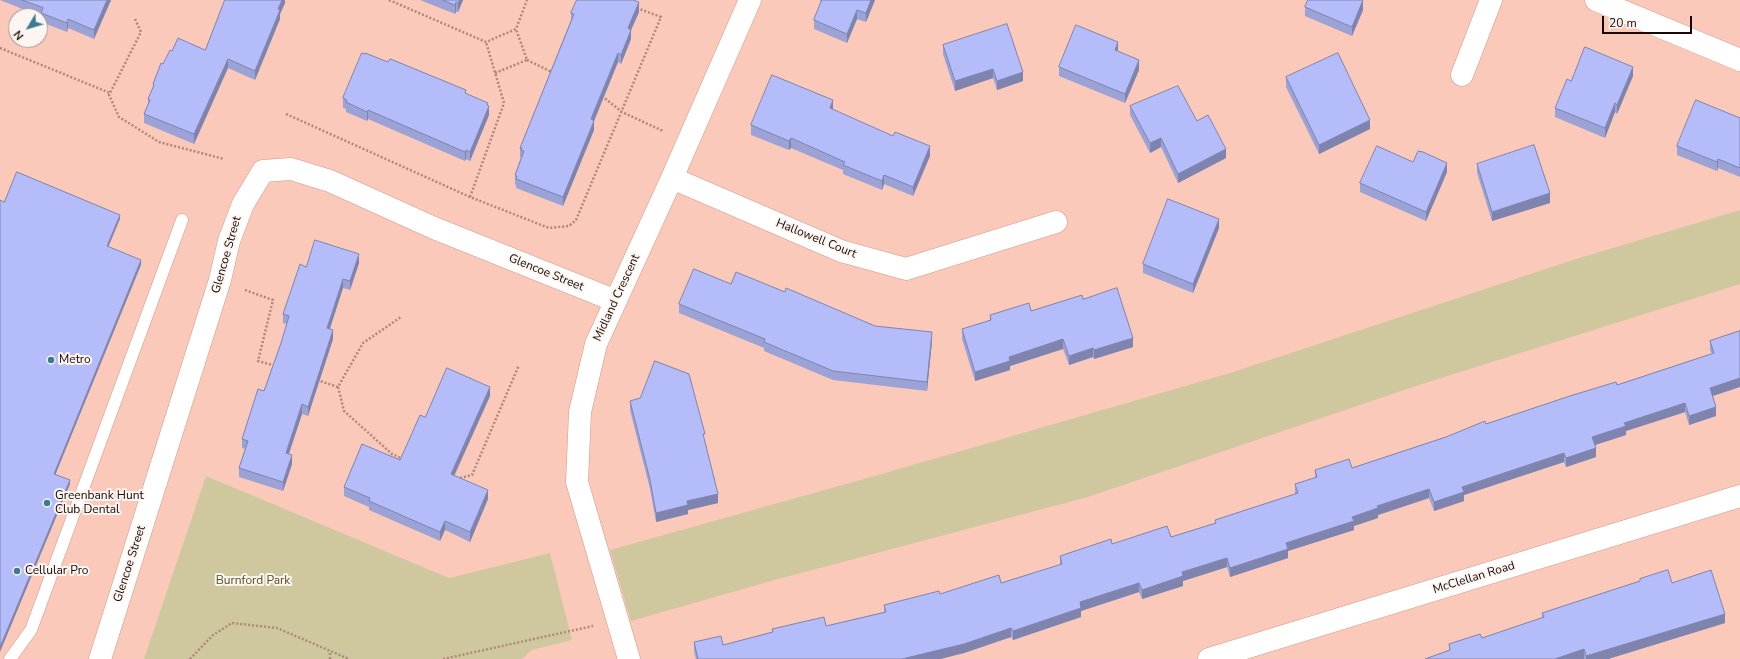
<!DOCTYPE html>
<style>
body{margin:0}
#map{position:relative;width:1740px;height:659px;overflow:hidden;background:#fbc9b9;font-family:"Nunito Sans",sans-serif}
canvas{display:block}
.north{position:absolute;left:8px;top:8px;width:40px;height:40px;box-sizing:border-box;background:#fcf6f3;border:1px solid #a29693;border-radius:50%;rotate:232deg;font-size:11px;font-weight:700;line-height:16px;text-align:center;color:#1b0703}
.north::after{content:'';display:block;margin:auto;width:14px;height:18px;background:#3b7c8f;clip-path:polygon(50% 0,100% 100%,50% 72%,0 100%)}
.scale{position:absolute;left:1602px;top:16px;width:90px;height:18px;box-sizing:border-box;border:2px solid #1b0703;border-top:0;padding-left:5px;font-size:12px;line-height:14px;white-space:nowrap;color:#1b0703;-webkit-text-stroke:3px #fcf6f3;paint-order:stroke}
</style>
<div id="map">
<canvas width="1740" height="659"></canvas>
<div class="north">N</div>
<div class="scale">20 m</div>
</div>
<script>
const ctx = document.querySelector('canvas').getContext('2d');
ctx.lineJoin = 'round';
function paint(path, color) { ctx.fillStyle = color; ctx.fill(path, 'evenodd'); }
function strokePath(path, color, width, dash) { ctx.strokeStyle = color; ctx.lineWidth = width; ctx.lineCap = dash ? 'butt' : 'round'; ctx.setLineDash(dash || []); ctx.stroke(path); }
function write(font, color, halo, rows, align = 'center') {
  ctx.font = font + ' "Nunito Sans",sans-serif'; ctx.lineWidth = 4; ctx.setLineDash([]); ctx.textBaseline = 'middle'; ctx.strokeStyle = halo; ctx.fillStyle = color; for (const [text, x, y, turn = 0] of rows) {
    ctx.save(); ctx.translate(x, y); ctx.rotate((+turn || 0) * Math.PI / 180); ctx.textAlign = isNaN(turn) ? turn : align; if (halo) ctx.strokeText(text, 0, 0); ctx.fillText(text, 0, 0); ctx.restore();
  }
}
const green = new Path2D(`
 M1740,210V284L1419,385L1088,497L771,581L631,621L610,550L878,475L1230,373L1576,259Z
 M206,476L449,578L550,553L572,640L532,650L522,659H144Z`);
const path = new Path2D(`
 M389,0L486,42L516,29L527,0
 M135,19L141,32L109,95L119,117L159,142L224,159
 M0,48L110,93
 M527,60L554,73
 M495,73L527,60L516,29
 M602,96L622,112L663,131
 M286,114L470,197L549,228L569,226L576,220L661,17L637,8
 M470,197L504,103L486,42
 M245,290L273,300L258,361L276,366
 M317,380L338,387L363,343L401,317
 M338,387L344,411L392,454L403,459
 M460,478L472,475L519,365
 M190,659L213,635L232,623L277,628L349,659
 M330,659V652
 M443,659L593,626`);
const service = new Path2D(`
 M10,659L31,630L182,220`);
const minor = new Path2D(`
 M1596,0L1740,60
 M1462,75L1491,0
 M672,178L841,251L906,269L1056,222
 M100,659L220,280L229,241L243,204L263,171L291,169L330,181L434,228L616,301
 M629,659L577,482L580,412L596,344L672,178L750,0`);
const tertiary = new Path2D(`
 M1209,659L1740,496`);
const wall = new Path2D(`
 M0,0H111L94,39L68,28L67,32L41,22V17L40,16Z
 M285,0V3L280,14V19L255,80L228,68L194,144L144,123V114L148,104V99L153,88V84L163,64L172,51L205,50Z
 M420,0H463L458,12H456L455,14Z
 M820,0H875L866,22L857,19L847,43L814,29V20L821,3Z
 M1305,7L1363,10L1352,36L1305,16Z
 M639,12L631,30V39L621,64L618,62L594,121V130L563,206L516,188V185L515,184V175L521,157H520V148L571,20V13Z
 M943,45L1023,81L997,90L993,78L955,91L943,54Z
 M1118,52L1139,70L1125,103L1059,76V67Z
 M1633,76L1617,114L1615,112L1605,138L1555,117V108L1571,81Z
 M1286,77L1370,129L1319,154L1286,87Z
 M466,94L488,106L489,115L470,161L466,159L465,161L368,119L367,121L346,112V109L343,108V98Z
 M1130,106L1197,121L1226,158L1178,183L1161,147L1150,153L1130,115Z
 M833,110L930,156L913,196L884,184L882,190L843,174V170L791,148L789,150L751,135V125Z
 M1740,118V177L1718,168L1717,171L1677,155V146Z
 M1413,162L1447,172L1426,221L1360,192V183Z
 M1477,164L1550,203L1492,221L1477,173Z
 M1219,228L1193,293L1143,273V264Z
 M359,263L350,290L343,288L335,313L330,329L333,339L308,416L302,414L289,454L292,464L283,491L239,477V468L245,449L242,448V439L264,391L281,343L287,324L283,323V314L306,267Z
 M731,284L785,292L875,326L932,341L927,391L833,380L764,351V348L679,313V304Z
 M1083,299L1133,347L1094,359L1093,357L1069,365L1063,349L1010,366V370L975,381L962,339V329L990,320V315L1031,311Z
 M1740,331L1713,396L1716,416L1689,425L1685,412L1626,431V435L1595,445L1596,457L1566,467L1564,462L1464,495V501L1434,511L1429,498L1378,515V518L1354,526V530L1288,551V558L1230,577L1227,567L1183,581V586L1142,599L1139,592L1081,611V617L1013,640L1011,637L964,653L940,659H696L694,652V642L723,645L772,632V629L826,626L884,612V605L1001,583L1060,565V556L1112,544L1171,537L1215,523V520L1295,494V484L1315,478V470L1352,468L1486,424L1617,385L1712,354L1710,350V341Z
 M490,396L454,475L488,499L470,542L445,530L440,541L369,510V507L344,496V487L400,460L425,417Z
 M630,401L705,441L718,503L688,510V514L656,522L650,489L630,410Z
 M1640,579L1672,583L1725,623L1608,659H1425L1449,650V644L1482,638L1542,618V613L1640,581Z`);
const shadedWall = new Path2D(`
 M107,0H111L94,39V30Z
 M282,0H285V3L280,14V19L255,80V71Z
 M460,0H463L458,12V3Z
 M871,0H875L866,22V13Z
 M1363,0V10L1352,36V27Z
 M456,2V12L455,14V5Z
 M639,2V12L631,30V39L621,64V55L628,28Z
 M857,10V19L847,43V34Z
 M68,19V28L67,32V23Z
 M1118,42V52L1115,50Z
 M618,53V62L594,121V130L563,206V197L591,119Z
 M228,59V68L194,144V134Z
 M1139,60V70L1125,103V94Z
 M1633,67V76L1617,114V105Z
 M993,69V78L955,91V81Z
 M1023,72V81L997,90V81Z
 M833,100V110L830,108Z
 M488,103V110L489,106V115L470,161V152Z
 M1615,103V112L1605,138V128Z
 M368,110V119L367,121V112Z
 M1370,120V129L1319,154V145Z
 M791,138V148L789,150V141Z
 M1161,138V147L1150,153V143Z
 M930,146V156L913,196V187Z
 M1226,149V158L1178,183V174Z
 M466,150V159L465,161V152Z
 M1718,159V168L1717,171V162Z
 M1447,163V172L1426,221V212Z
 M884,175V184L882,190V181Z
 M1550,193V203L1492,221V212Z
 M120,215V219L107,250V246Z
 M1219,219V228L1193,293V284Z
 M359,254V263L350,290V281Z
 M141,260V265L54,478V474Z
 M343,279V288L327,337V328Z
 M333,330V339L308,416V407Z
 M932,332V341L927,391V382Z
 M1133,338V347L1094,359V350Z
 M1063,339V349L1010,366V370L975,381V372L1009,357Z
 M1093,348V357L1069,365V356Z
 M1740,378V387L1710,397V388Z
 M490,387V396L451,483V474Z
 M1685,403V412L1626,431V435L1592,446V437L1624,423Z
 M302,404V414L286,462V453Z
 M1716,407V416L1689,425V416Z
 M1596,448V457L1566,467V458Z
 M1564,453V462L1464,495V501L1434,511V502L1462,487Z
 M292,455V464L283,491V482Z
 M70,480V484L0,652V647Z
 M1429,489V498L1378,515V518L1354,526V530L1288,551V558L1230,577V568L1286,543L1352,517L1377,506Z
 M488,490V499L470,542V532Z
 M718,494V503L688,510V514L656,522V513L687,501Z
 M445,521V530L440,541V532Z
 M1227,558V567L1183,581V586L1142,599V590L1182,572Z
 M1139,583V592L1081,611V617L1013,640V631L1080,602Z
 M1725,614V623L1608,659H1586V656Z
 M1011,628V637L964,653L940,659H902Z
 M1584,649V659H1555Z`);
const building = new Path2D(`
 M22,0H107L94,30L68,19L67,23L41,13L43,8Z
 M225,0H282L278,9L280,10L255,71L228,59L194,134L144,114L150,100L148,99L154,85L153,84L161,63L163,64L170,50L172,51L178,38L205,50Z
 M443,0H460L458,3L456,2L455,5Z
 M577,0H633L639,2L628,28L631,30L621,55L618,53L591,119L594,121L563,197L516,179L517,176L515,175L524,151L521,150L522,148H520L574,14L571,13Z
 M822,0H871L866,13L857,10L847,34L814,20Z
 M1308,0H1363L1352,27L1305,7Z
 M1007,24L1023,72L997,81L993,69L955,81L943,45Z
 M1076,25L1118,42L1115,50L1139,60L1125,94L1059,67Z
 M1585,47L1633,67L1617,105L1615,103L1605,128L1555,108L1567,79L1571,81Z
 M362,53L365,54V53L388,62L390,59L393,60L466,90L465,93L488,103L487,105L489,106L470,152L466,150L465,152L368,110L367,112L346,102L347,100L343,98Z
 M1338,53L1370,120L1319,145L1286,77Z
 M772,75L833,100L830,108L893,136L895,132L930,146L913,187L884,175L882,181L843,165L845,162L791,138L789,141L751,125Z
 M1178,86L1197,121L1208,115L1226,149L1178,174L1161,138L1150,143L1130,106Z
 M1696,100L1740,118V168L1718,159L1717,162L1677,146Z
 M1534,145L1550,193L1492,212L1477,164Z
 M1377,146L1413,162L1418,151L1423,152L1447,163L1426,212L1360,183Z
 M17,172L120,215L107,246L141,260L54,474L70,480L0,647V200L4,202Z
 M1168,199L1219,219L1193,284L1143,264Z
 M315,240L359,254L350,281L343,279L335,304L327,328L333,330L308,407L302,404L286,453L292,455L283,482L239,468L248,441L242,439L258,389L264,391L281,343L289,316L283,314L300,264L306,267Z
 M694,269L731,284L736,272L785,292L786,288L875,326L932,332L927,382L833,371L764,342L765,339L679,304Z
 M1117,288L1133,338L1094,350L1093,348L1069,356L1063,339L1009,357L1010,361L975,372L962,329L991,320L990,315L1029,303L1031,311L1082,295L1083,299Z
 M1740,331V378L1710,388L1716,407L1689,416L1685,403L1624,423L1626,426L1592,437L1596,448L1566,458L1564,453L1462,487L1464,492L1434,502L1429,489L1377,506L1378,508L1352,517L1354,521L1286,543L1288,549L1230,568L1227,558L1182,572L1183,576L1142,590L1139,583L1080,602L1081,608L1013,631L1011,628L964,644L902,659H698L694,642L721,636L723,645L773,632L772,629L824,617L826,626L886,612L884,605L939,591L940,594L999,575L1001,583L1062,564L1060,556L1111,539L1112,544L1167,526L1171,537L1216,523L1215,520L1298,493L1295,484L1317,477L1315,470L1349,459L1352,468L1446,437L1485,421L1486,424L1573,395L1616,382L1617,385L1714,353L1710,341Z
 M655,361L689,374L705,434H703L718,494L687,501L688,505L656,513L650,480L630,401L640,398Z
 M447,368L490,387L451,474L488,490L470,532L445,521L440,532L369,501L370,498L344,487L362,444L400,460L420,415L425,417Z
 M1668,570L1672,583L1711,570L1725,614L1586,656L1584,649L1555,659H1425L1450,650L1449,644L1480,634L1482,638L1544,617L1542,613L1640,581V579Z`);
const markers = [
 [51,360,4,"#3b7c8f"],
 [47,503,4,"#3b7c8f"],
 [17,571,4,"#3b7c8f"]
];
const streetNames = [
 ["Hallowell Court",816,239,22],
 ["Glencoe Street",227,255,-74],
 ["Glencoe Street",546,273,22],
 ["Midland Crescent",617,298,-65],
 ["Glencoe Street",130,564,-72],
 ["McClellan Road",1474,578,-17]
];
const poiNames = [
 ["Metro",59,360],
 ["Greenbank Hunt",55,496],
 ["Club Dental",55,510],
 ["Cellular Pro",25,571]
];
const parkNames = [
 ["Burnford Park",253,581]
];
paint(green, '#cfc89f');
strokePath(service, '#d39885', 13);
strokePath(minor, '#d39885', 23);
strokePath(tertiary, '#d39885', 23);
strokePath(path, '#af877b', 2.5, [2, 2]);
strokePath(service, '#fff', 12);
strokePath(minor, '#fff', 22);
strokePath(tertiary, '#fff', 22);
paint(wall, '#9ba2d6');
paint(shadedWall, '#7e84ae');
paint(building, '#b4bcf9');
strokePath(building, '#7e84ae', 1);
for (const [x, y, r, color] of markers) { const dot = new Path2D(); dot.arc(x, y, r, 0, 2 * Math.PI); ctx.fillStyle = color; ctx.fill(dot); strokePath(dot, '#fcf6f3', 1.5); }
write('12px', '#1b0703', '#fcf6f3', streetNames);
write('12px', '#1b0703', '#fcf6f3', poiNames, 'left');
write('12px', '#574e1b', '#fcf6f3', parkNames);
</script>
